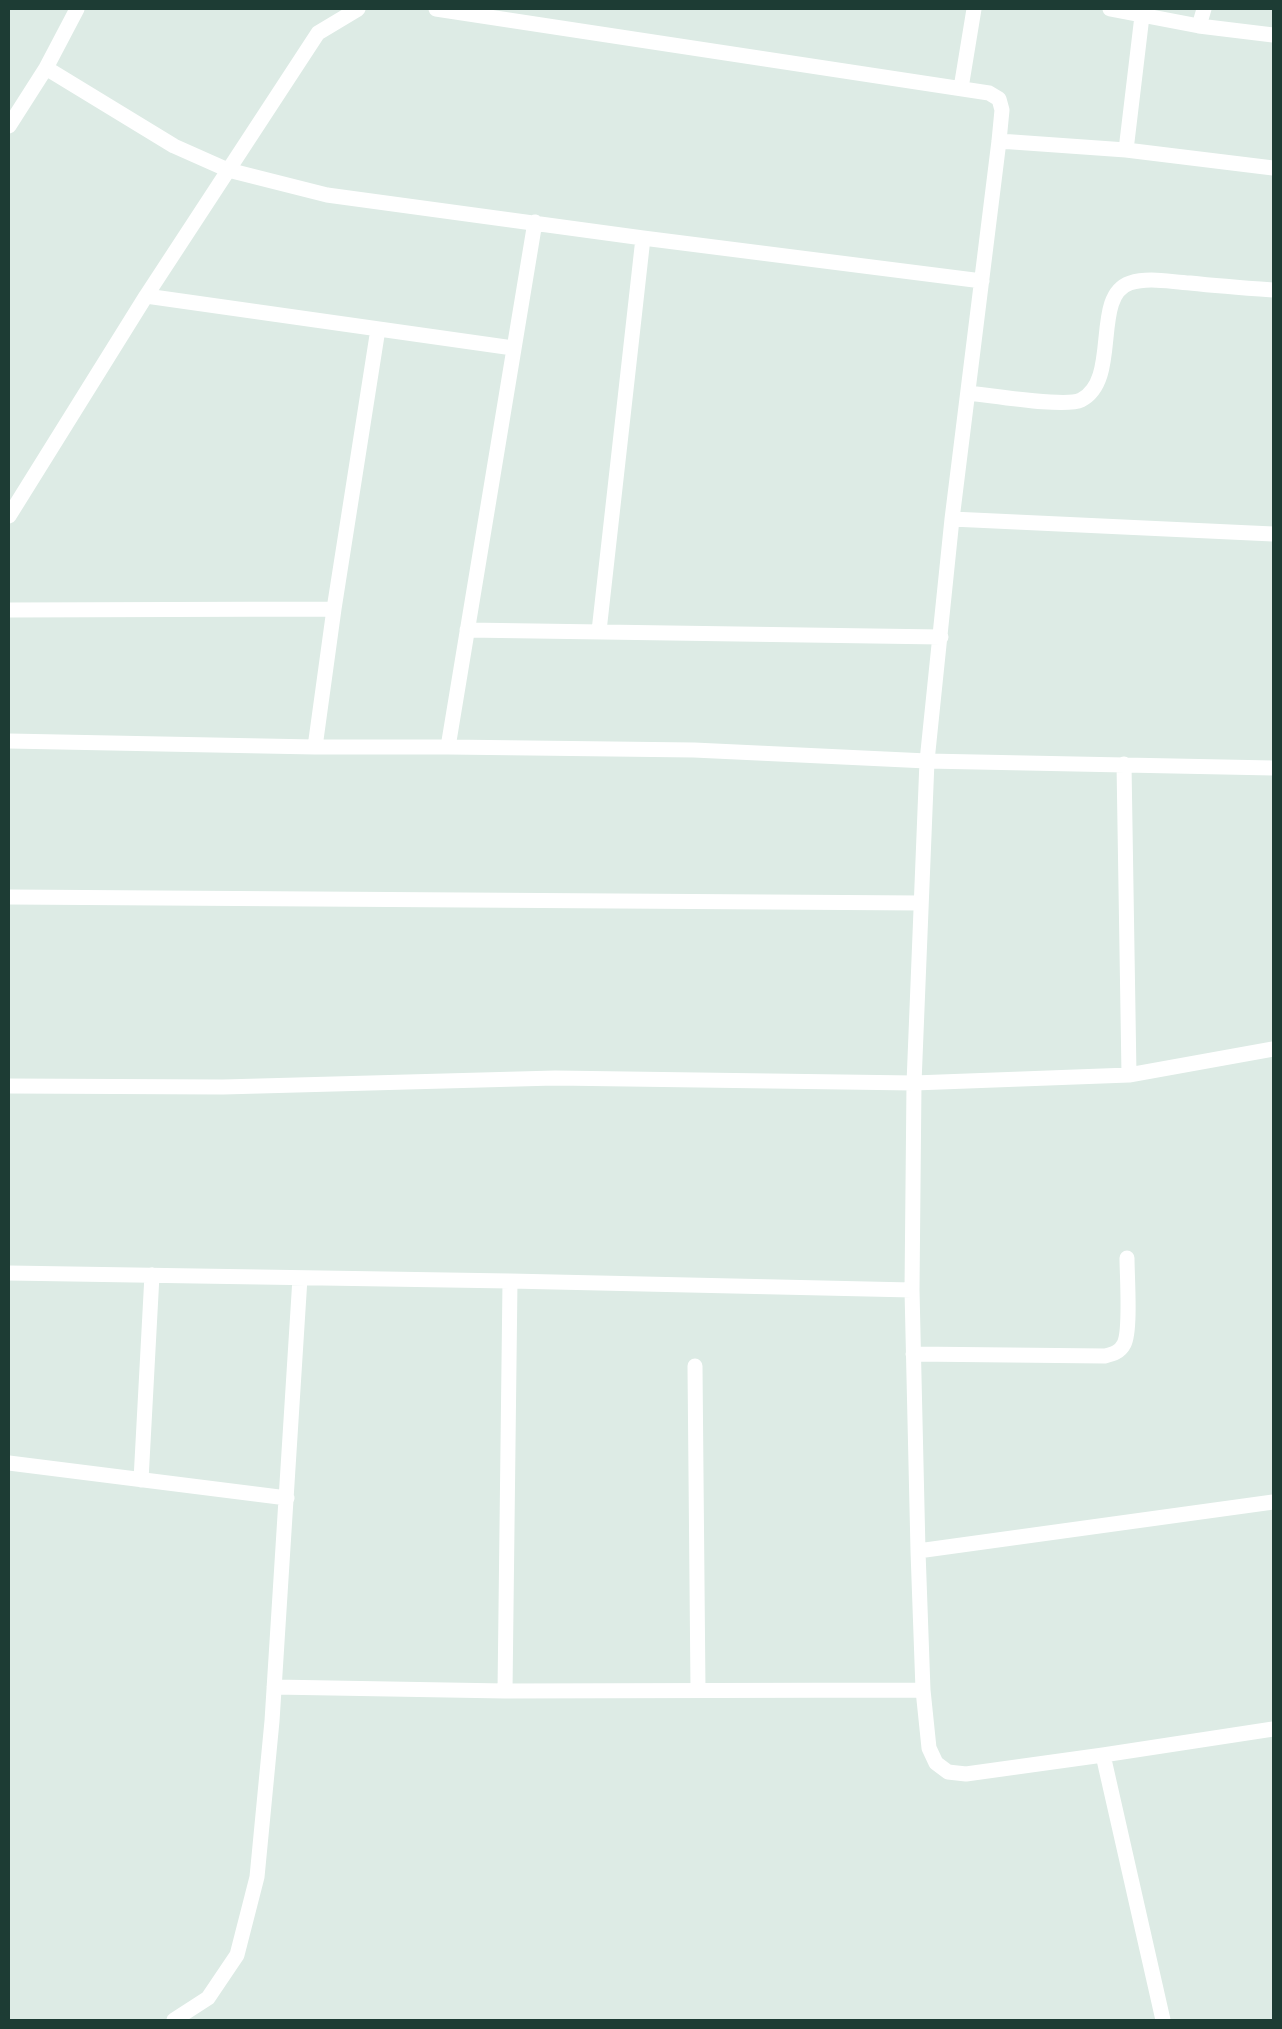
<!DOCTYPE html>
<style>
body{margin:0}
#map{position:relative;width:1282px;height:2029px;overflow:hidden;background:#ddebe5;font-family:Arial,sans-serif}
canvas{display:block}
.frame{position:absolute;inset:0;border:10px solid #1d3c34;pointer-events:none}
</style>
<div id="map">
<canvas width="1282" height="2029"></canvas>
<div class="frame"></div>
</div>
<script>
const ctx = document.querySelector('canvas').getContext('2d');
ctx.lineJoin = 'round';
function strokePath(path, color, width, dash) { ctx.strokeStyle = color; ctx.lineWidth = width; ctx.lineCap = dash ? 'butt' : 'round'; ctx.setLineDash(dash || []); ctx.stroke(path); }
const street = new Path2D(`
 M436,9L989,93L999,99L1002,110L999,141L952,519L927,761L914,1083L912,1290L918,1551L923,1690L929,1748L936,1763L948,1772L966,1774L1103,1755L1273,1729
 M1110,9L1199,26L1273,35
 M1199,26L1204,9
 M46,68L174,146L228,170L327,195L643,238L982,281
 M961,88L974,9
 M9,126L46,68L77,9
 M999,141L1126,150L1273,168
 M1126,150L1142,16
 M146,296L513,348
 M968,393C990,395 1065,408 1081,400C1121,380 1091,296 1130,283C1149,277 1170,282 1190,283C1218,286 1245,288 1273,290
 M9,516L146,296L318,33L358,9
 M952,519L1273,534
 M9,610L334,609
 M467,630L941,637
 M599,631L643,238
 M9,741L315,747H448L694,750L927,761L1273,768
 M315,747L334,609L378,329
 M448,747L535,222
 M1124,764L1129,1075L1273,1049
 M9,897L921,903
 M9,1086L223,1087L555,1078L914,1083L1129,1075
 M9,1273L510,1281L912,1290
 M913,1354L1105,1356C1113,1354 1120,1352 1124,1344C1131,1331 1127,1276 1127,1258
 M695,1366L698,1690
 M9,1463L287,1498
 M141,1480L152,1275
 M918,1551L1273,1502
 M274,1687L505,1691L923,1690
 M505,1691L510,1281
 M1103,1755L1163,2020
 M174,2020L208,1998L237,1955L257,1877L272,1721L300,1278`);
strokePath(street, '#fff', 15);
</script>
